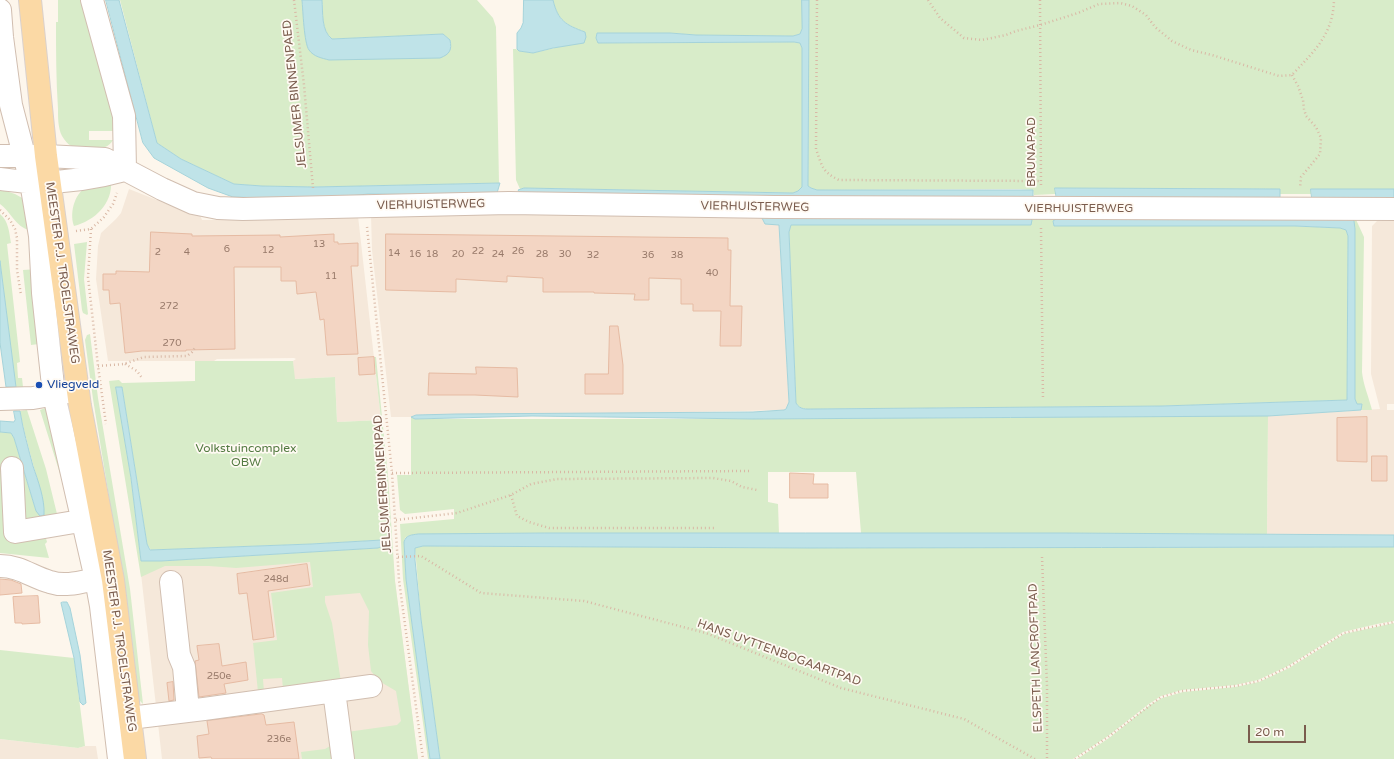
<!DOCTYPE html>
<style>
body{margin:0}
#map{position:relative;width:1394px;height:759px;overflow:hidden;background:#fdf6ec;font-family:"Varela Round",sans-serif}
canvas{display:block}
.scale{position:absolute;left:1248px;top:725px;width:58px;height:18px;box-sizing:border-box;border:2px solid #7a5c4d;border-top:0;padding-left:5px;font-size:12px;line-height:14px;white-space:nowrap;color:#7a5c4d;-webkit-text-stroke:3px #fffaf3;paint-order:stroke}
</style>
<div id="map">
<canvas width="1394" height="759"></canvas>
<div class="scale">20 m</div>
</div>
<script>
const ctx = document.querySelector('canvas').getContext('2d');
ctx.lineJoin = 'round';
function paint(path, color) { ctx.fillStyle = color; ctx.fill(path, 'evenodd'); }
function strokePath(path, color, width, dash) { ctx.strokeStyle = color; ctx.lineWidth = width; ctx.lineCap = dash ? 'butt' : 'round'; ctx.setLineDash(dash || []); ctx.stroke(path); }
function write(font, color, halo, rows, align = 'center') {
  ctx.font = font + ' "Varela Round",sans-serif'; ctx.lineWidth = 3.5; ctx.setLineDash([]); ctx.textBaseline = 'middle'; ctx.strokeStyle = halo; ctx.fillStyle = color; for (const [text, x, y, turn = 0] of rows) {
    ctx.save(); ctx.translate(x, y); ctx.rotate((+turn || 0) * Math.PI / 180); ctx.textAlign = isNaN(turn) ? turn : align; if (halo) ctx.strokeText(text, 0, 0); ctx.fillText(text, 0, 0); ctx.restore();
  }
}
const residential = new Path2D(`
 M129,189L172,206L200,215L202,220H249L358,216L381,420L337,422L335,377L294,379L293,361L296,359L294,358L217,359L214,361H108L96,279L98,246L101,233L116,219L121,213Z
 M768,212L775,224L779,225L789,402L788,406L784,410L647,413L416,415L411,417H391L372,250L371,215L436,213Z
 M1394,220V404H1387V410H1394V535L1267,534L1268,416L1380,409L1371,374L1372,226L1377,221Z
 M392,543L395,581L418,759H162L140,565L161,561L378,548Z
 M0,739L78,748L85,746H96L98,759H0Z`);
const green = new Path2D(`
 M58,0H84L117,131H89V140H113C107,150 99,148 88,148C76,149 69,148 62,136C58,128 58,118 58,109C56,80 56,51 56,22H58Z
 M120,0H302L306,37L309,50L451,49L450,40L443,34L332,39C321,31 323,12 322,0H477L493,18L496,27L499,183L314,187L261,186L234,184L181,159L157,143Z
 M553,0H802V29L800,34L793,36L696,35L670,33H597L596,38L599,43L794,42L800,43L802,48V188L798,191L793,193L524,188L520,189L516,180L513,49H516L519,51L533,53L563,46L585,32C566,25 558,21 553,0Z
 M809,0H1394V189H1311V194H1280L1279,189L1055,188V194L1034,195L1033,190L1020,189L817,190L811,188L808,186Z
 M111,181C113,204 94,221 74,226C69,212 75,192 89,185C95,182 105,182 111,181Z
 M0,189L15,194L24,199L29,230C16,227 10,211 0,204Z
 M1353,213L1364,237L1362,372C1363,384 1369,398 1372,410H1361L1362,404H1357L1355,399V229L1352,219H1056L1053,221L1054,226H1295L1340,228L1346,230L1348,236L1347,400L1162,406L813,409C806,409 800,410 796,403L789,232L791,225L1030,218H867L767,216Z
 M0,214C9,222 9,232 11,243L7,244L20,362L17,363L18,378H22L23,387H16L15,383L0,261Z
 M87,242L84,279L88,314L87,315L83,313L82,310L74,244Z
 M38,269L39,344L31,345L23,270Z
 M90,334L98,398L130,589L143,704L139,700L137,695L124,589L93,399L85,340L87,335Z
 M374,357H376L388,476L395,581L418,759H348L347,732L397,725L401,721L396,691L379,681L371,671L368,645L369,611L360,593L325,596V602L332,623L341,682L283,689L282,678L263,679L264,692H258L253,643L277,640L271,593L313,587L310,562L236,568L209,566H165L141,577L109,381L119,380L122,383L195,381V361H293L295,379L335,377L337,422L381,420ZM117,387H122L147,544L151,550L311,544L382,540L385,543L378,548L161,561H141L131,478Z
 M48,407L71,516L61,477L40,410Z
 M27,410L46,469L58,518L45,535L47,542L45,544L49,558L0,553V432L11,433L14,438L36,511L44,510C38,476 26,444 20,411Z
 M1162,416H1268L1267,534L861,533L856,472H768V502L778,504L779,534L545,533L410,535L405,538L404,542L406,579L430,759H428L403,579L400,524L454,519V509L405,514L400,510L397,475H411V417L415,419H753Z
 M423,546L809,548L1394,547V621L1377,624L1343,632L1288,666L1258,680L1235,685L1182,690L1161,696L1149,704L1108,736L1073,759H440L421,619L415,548Z
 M1394,623V759H1077L1109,738L1150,705L1162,698L1183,692L1235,687L1259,682L1289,668L1344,634Z
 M0,650L74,658L85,746L78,748L0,739Z
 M335,743L337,759H302L301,752L325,749Z`);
const water = new Path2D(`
 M106,0H119L157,143L181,159L234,184L262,186L314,187L500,183L497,193L456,195L368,194L313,200L233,197L208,188L154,158L143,143Z
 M302,0H322C323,12 321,31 332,39L443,34L450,40C452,50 450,54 440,58L329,60C322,58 314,57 309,50C304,43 303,11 302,0Z
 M524,0H553C558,21 566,25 585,32L586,37L584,43L553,48L533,53L519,51L517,49V33L521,28L523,23Z
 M802,0H809L808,186L811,188L817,190H1033V201L520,193L518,190L524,188L793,193L798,191L802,187V48L800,43L794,42L598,43L596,38L597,33H670L696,35L793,36L800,34L802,29Z
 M1055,188L1280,189V199L1057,200Z
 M1311,189H1394V199L1312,198Z
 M767,216L867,218H1030L1032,220L1031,225H791L789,232L796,403C800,410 806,409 813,409L1162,406L1347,400L1348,236L1346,230L1340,228L1295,226H1054L1053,221L1056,219H1352L1354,221L1355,229V399L1357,404H1362L1361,410L1268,416L753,419L532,416L415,419L411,417L416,415L456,414L753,412L784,410L786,409L789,402L779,225L765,224L762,218Z
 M0,261L16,387H6L0,343Z
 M116,387H122L147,544L150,550L311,544L382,540L385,545L378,548L161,561H141L131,478Z
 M14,411H20C23,430 28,447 33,466C38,481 45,499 44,515L40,516L36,511L14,438L11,433L0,432V421L14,422L15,420Z
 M545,533H1066L1394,535V547L809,548L423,546L415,548V560L421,619L440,759H430L406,579L404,542C406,535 411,535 418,534Z
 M63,602H67L70,608L80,655L86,703L83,705L80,702L74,658L61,603Z`);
const building = new Path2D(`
 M151,232L192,234V236L280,235V237L334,234V242H338V244L358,243V266H351L358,354L327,355L324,319L320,320L316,292L297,294L296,281H281V267H234L235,349L186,350V351H142L125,353L120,303L110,304L109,290H103V274H116V271L149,272Z
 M386,234L728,238V250H731L730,306H742L741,346H720L721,311H693V304H681V279L649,278V300H634L635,294L594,293V292H543V278L507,276V282L456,279V292L386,290Z
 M610,326H618L623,365V394H585V374H608Z
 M374,357L375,374L359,375L358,358Z
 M476,367L517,368L518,397L475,395H428L429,373L476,374Z
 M1367,417V462L1337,461V418Z
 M1372,456H1387V481H1372Z
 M790,473L814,474L813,484H828V498H790Z
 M307,564L310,585L268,591L274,637L253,640L247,593L239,594L237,574Z
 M0,579L11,580L21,584L22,593L0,595Z
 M38,596L40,623L22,624V623H15L13,597Z
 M219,644L222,666L246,662L248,680L224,684L226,693L199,697L195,661L199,660L197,646Z
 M173,682L174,700L169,701L167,683Z
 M262,714L264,715L266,725L294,722L299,759H212L211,757L199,758L197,736L209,734L207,721Z`);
const path = new Path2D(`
 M294,0L304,85L313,188
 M817,0L816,149C822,166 822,172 839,180L1041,181
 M928,0L940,18L964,38L982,40L1006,35L1016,31L1040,25L1078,13L1099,4L1120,3L1132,6L1146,15L1155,27L1172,41L1191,50L1212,55L1279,76L1292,75C1314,51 1333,35 1334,0
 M1040,0L1041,187
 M1292,75L1298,86L1303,100L1304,109L1306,116L1316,127L1321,138L1320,154L1301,177L1300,188
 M0,210L10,220L15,229L17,238V270L21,295
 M367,227L392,473L399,580L423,759
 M1041,228L1043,400
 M91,229L88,277L98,366L106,424
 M76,231L91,229L104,217L113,204L117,193
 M125,364L137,371L142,378
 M98,366L124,364L144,357L187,356L192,352L196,346
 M392,473L751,471
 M511,495L517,516L529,522L549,528H714
 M396,520L457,513L511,495L531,484L557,479L713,478L731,481L742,487L757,490
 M398,557L421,556L481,593L584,601L706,633L841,688L964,719L1035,759
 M1042,557L1047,686V759
 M1075,759L1108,737L1161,697L1182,691L1235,686L1259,681L1288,667L1344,633L1394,622`);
const minor = new Path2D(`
 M92,0L124,116L125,170
 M0,10L2,37L11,105L31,182L40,236L43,293L54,395L96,579L101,606L119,759
 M0,156H46L105,159L162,189L193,203L218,208L243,209L509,203L775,207L1394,209
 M0,179C10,180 21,182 31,182C61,183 96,178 125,170
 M0,399L33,398L68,392
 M12,468L15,532L98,518
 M0,566C20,566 32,577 50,582C65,587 81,582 96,579
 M171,582L179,655L184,667L188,711
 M334,691L343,759
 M130,718L204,709L371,686`);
const major = new Path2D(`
 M30,0L46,156L80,406L113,580L135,759`);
const markers = [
 [39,385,4,"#1a4fb4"]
];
const numberNames = [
 ["13",319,244],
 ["6",227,249],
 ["12",268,250],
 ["22",478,251],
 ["26",518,251],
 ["2",158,252],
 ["4",187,252],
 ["14",394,253],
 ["16",415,254],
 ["18",432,254],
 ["20",458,254],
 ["24",498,254],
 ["28",542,254],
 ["30",565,254],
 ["32",593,255],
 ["36",648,255],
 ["38",677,255],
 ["40",712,273],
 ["11",331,276],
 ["272",169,306],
 ["270",172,343],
 ["248d",276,579],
 ["250e",219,676],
 ["236e",279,739]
];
const streetNames = [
 ["JELSUMER BINNENPAED",295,94,-96],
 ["BRUNAPAD",1032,152,-90],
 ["VIERHUISTERWEG",431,205,-1],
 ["VIERHUISTERWEG",755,207,1],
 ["VIERHUISTERWEG",1079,209],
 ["MEESTER P.J. TROELSTRAWEG",62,273,82],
 ["JELSUMERBINNENPAD",383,484,-94],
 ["MEESTER P.J. TROELSTRAWEG",119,641,82],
 ["HANS UYTTENBOGAARTPAD",779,653,20],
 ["ELSPETH LANCROFTPAD",1036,658,-92]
];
const transitNames = [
 ["Vliegveld",47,385]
];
const parkNames = [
 ["Volkstuincomplex",246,449],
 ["OBW",246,463]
];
paint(residential, '#f5e8da');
paint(green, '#d8ecc9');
paint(water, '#bfe3e8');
strokePath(water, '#a5d3da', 1);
paint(building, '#f3d5c3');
strokePath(building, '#e6bba3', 1);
strokePath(minor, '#d1beb0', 24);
strokePath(major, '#dad1cd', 24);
strokePath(path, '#d9b8a5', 2.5, [1, 3]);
strokePath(minor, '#fff', 22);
strokePath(major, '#fbd9a5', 22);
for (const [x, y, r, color] of markers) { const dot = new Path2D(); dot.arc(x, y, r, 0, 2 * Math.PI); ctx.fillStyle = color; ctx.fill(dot); strokePath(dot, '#fffaf3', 1.5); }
write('10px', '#987a6a', null, numberNames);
write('12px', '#7a5c4d', '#fffaf3', streetNames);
write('12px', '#164399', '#fffaf3', transitNames, 'left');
write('12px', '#537a41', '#fffaf3', parkNames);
</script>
